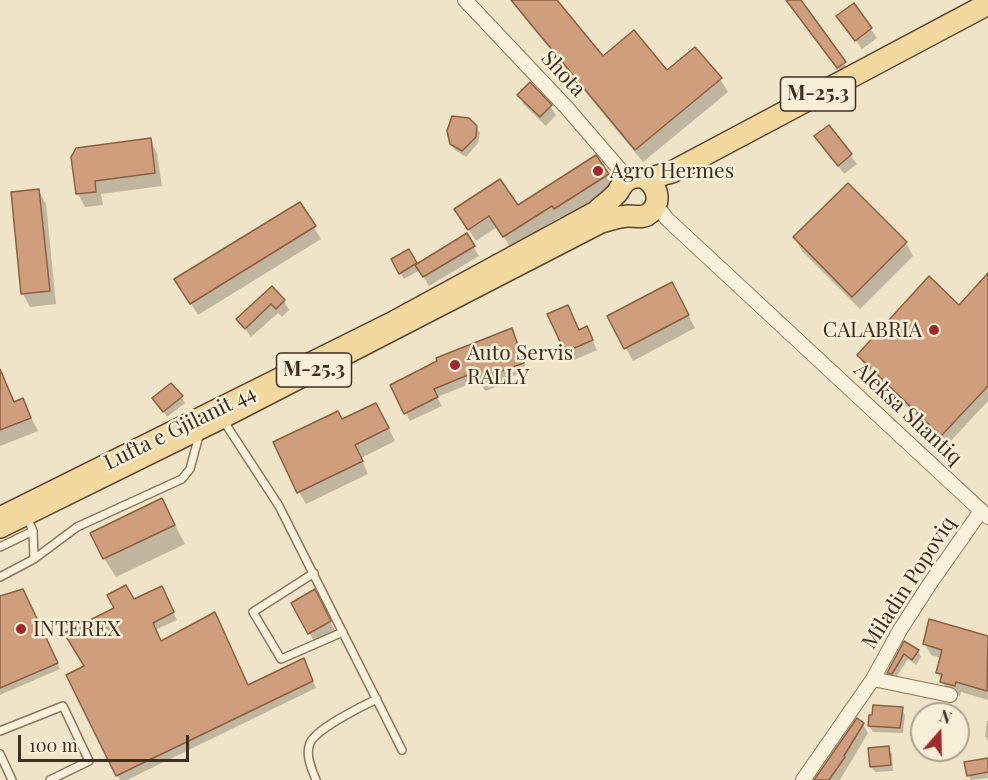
<!DOCTYPE html>
<style>
body{margin:0}
#map{position:relative;width:988px;height:780px;overflow:hidden;background:#f0e4c8;font-family:"Playfair Display",serif}
canvas{display:block}
.north{position:absolute;left:910px;top:702px;width:60px;height:60px;box-sizing:border-box;background:#f7eed8;border:2px solid #ada18e;border-radius:50%;rotate:20deg;font-size:16px;font-weight:700;line-height:24px;text-align:center;color:#3d2e20}
.north::after{content:'';display:block;margin:auto;width:21px;height:27px;background:#9e2a2b;clip-path:polygon(50% 0,100% 100%,50% 72%,0 100%)}
.scale{position:absolute;left:18px;top:735px;width:171px;height:27px;box-sizing:border-box;border:3px solid #3d2e20;border-top:0;padding-left:8px;font-size:18px;line-height:21px;white-space:nowrap;color:#3d2e20;-webkit-text-stroke:4px #f7eed8;paint-order:stroke}
</style>
<div id="map">
<canvas width="988" height="780"></canvas>
<div class="north">N</div>
<div class="scale">100 m</div>
</div>
<script>
const ctx = document.querySelector('canvas').getContext('2d');
ctx.lineJoin = 'round';
function paint(path, color) { ctx.fillStyle = color; ctx.fill(path, 'evenodd'); }
function strokePath(path, color, width, dash) { ctx.strokeStyle = color; ctx.lineWidth = width; ctx.lineCap = dash ? 'butt' : 'round'; ctx.setLineDash(dash || []); ctx.stroke(path); }
function write(font, color, halo, rows, align = 'center') {
  ctx.font = font + ' "Playfair Display",serif'; ctx.lineWidth = 5; ctx.setLineDash([]); ctx.textBaseline = 'middle'; ctx.strokeStyle = halo; ctx.fillStyle = color; for (const [text, x, y, turn = 0] of rows) {
    ctx.save(); ctx.translate(x, y); ctx.rotate((+turn || 0) * Math.PI / 180); ctx.textAlign = isNaN(turn) ? turn : align; if (halo) ctx.strokeText(text, 0, 0); ctx.fillText(text, 0, 0); ctx.restore();
  }
}
const shadow = new Path2D(`
 M516,0H555L603,58L667,72L720,79L728,92L643,162L522,15L514,2Z
 M787,0H799L850,72L843,77Z
 M853,5L877,38L862,49L844,25Z
 M519,95L550,106L556,115L546,126L524,105Z
 M476,127L480,133L478,143L466,157L455,150L451,144Z
 M829,127L857,164L844,174L816,137Z
 M150,140L157,153L162,186L101,194L103,205L85,207L78,194L73,157Z
 M608,174L615,186L562,220L560,217L511,248L497,227L476,241L463,221L518,207Z
 M848,185L906,243L913,256L860,309L802,251L795,238Z
 M39,191L46,204L56,304L30,307L23,294L13,193Z
 M299,204L321,239L198,315L176,279Z
 M467,236L479,256L429,286L420,270L404,279L393,260L408,251L417,266Z
 M988,275V401L947,445L864,365L858,355L959,307Z
 M271,288L284,301L289,310L282,317L278,313L251,337L238,319Z
 M679,297L695,328L633,361L626,348Z
 M549,315L591,337L597,350L572,361Z
 M512,330L527,371L502,380L504,384L485,391L480,380L437,397L442,406L410,421L392,386Z
 M6,385L15,403L22,400L38,431L0,446V387Z
 M181,397L185,403L167,417L154,399Z
 M383,417L395,441L361,458L368,474L306,504L299,492L342,421Z
 M162,500L185,544L116,577L104,558Z
 M165,595L177,620L155,630L161,643L248,687L303,660L316,688L127,780H120L68,676L86,666L133,601Z
 M0,597H26L60,669L0,695Z
 M319,600L335,631L315,643L293,603Z
 M930,621L988,638V700L961,692L960,696L948,693L938,673L941,658L931,655L925,644Z
 M905,643L918,651L921,657L916,665L908,659L895,679H892L888,673Z
 M902,709L905,715L903,733L873,732L869,726Z
 M987,721H988V741L985,736Z
 M863,724L868,733L840,780H815Z
 M888,748L892,754L893,771L875,772L871,766Z
 M988,758V778L971,780L968,775Z`);
const building = new Path2D(`
 M511,0H557L603,56L634,30L667,70L695,47L722,78L635,150Z
 M786,0H801L846,62L837,68Z
 M854,3L872,28L855,41L836,16Z
 M530,82L552,105L540,117L517,95Z
 M452,116L469,118L477,126L476,137L462,151L450,144L447,131Z
 M829,125L852,154L838,166L814,136Z
 M151,138L155,173L95,181L96,192L76,194L71,157L76,148Z
 M596,155L609,174L554,209L552,206L503,237L489,216L468,230L454,209L500,179L518,205Z
 M848,183L907,242L852,297L793,237Z
 M39,189L50,291L21,294L11,192Z
 M300,202L316,226L190,304L174,279Z
 M467,233L475,246L423,277L415,265Z
 M409,249L417,263L399,274L391,259Z
 M988,273V386L941,436L857,355L929,276L959,305Z
 M672,282L689,315L624,349L607,316Z
 M272,286L285,300L276,309L271,304L245,329L236,319Z
 M568,305L579,330L587,326L593,340L565,352L547,314Z
 M512,328L524,363L499,372L500,376L479,384L475,372L434,389L438,397L404,414L390,385L437,361L436,358Z
 M0,369L14,402L23,398L31,418L0,430Z
 M171,383L183,396L163,412L152,398Z
 M376,403L389,428L355,445L363,461L297,493L273,442L338,411L342,419Z
 M162,498L175,525L103,559L90,533Z
 M126,585L134,599L162,586L174,612L153,623L161,641L215,612L248,685L304,658L313,681L116,776L66,675L84,666L64,633L114,608L107,595Z
 M23,589L58,663L0,688V596Z
 M315,589L331,621L308,634L291,603Z
 M929,619L988,636L987,691L956,682L955,686L940,682L942,674L936,673L942,650L923,644Z
 M904,641L919,650L912,660L904,654L892,674L887,673Z
 M873,705L903,707L900,728L868,726L869,715H872Z
 M857,718L864,723L844,756L845,757L829,780H814Z
 M889,746L891,765L870,767L868,748Z
 M988,758V772L967,776L964,762Z`);
const lane = new Path2D(`
 M223,420L279,506L402,750
 M27,517L33,531L34,559
 M0,547L33,531
 M314,573L253,612L281,659L343,632
 M0,577L34,559L77,527L182,479L190,469L200,432
 M0,731L63,706L89,761L50,780
 M0,754L12,780
 M316,780C312,769 305,756 310,743C316,729 362,706 377,699`);
const street = new Path2D(`
 M465,0L567,108L628,179
 M656,205L667,219L988,517
 M873,679L950,695
 M803,780L873,679L900,630L931,582L981,511`);
const primary = new Path2D(`
 M647,179L672,172L988,4
 M0,518L392,323L596,212C602,206 611,200 617,193C621,188 622,182 629,179C651,168 669,202 647,215C641,218 636,216 629,216C620,216 610,220 601,222L221,418L0,527`);
const markers = [
 [598,171,6,"#9e2a2b"],
 [934,330,6,"#9e2a2b"],
 [455,365,6,"#9e2a2b"],
 [21,629,6,"#9e2a2b"]
];
const shields = [
 [818,94,75],
 [314,370,75]
];
const shieldNames = [
 ["M-25.3",818,94],
 ["M-25.3",314,370]
];
const streetNames = [
 ["Shota",563,74,47],
 ["Aleksa Shantiq",908,414,43],
 ["Lufta e Gjilanit 44",180,428,-26],
 ["Miladin Popoviq",909,583,-57]
];
const poiNames = [
 ["Agro Hermes",610,171],
 ["CALABRIA",922,330,"right"],
 ["Auto Servis",467,353],
 ["RALLY",467,377],
 ["INTEREX",33,629]
];
paint(shadow, '#0003');
paint(building, '#cf9f7d');
strokePath(building, '#8d5f41', 1.5);
strokePath(lane, '#8d765c', 10);
strokePath(street, '#8d765c', 16);
strokePath(primary, '#5b4430', 24);
strokePath(lane, '#faf1dc', 7);
strokePath(street, '#faf1dc', 14);
strokePath(primary, '#f3d9a0', 21);
for (const [x, y, r, color] of markers) { const dot = new Path2D(); dot.arc(x, y, r, 0, 2 * Math.PI); ctx.fillStyle = color; ctx.fill(dot); strokePath(dot, '#f7eed8', 2); }
for (const [x, y, w] of shields) { const box = new Path2D(); box.roundRect(x - w / 2, y - 17, w, 34, 4.5); ctx.fillStyle = '#f7eed8'; ctx.fill(box); strokePath(box, '#3d2e20', 1.5); }
write('bold 20px', '#3d2e20', null, shieldNames);
write('21px', '#3d2e20', '#f7eed8', streetNames);
write('21px', '#3d2e20', '#f7eed8', poiNames, 'left');
</script>
